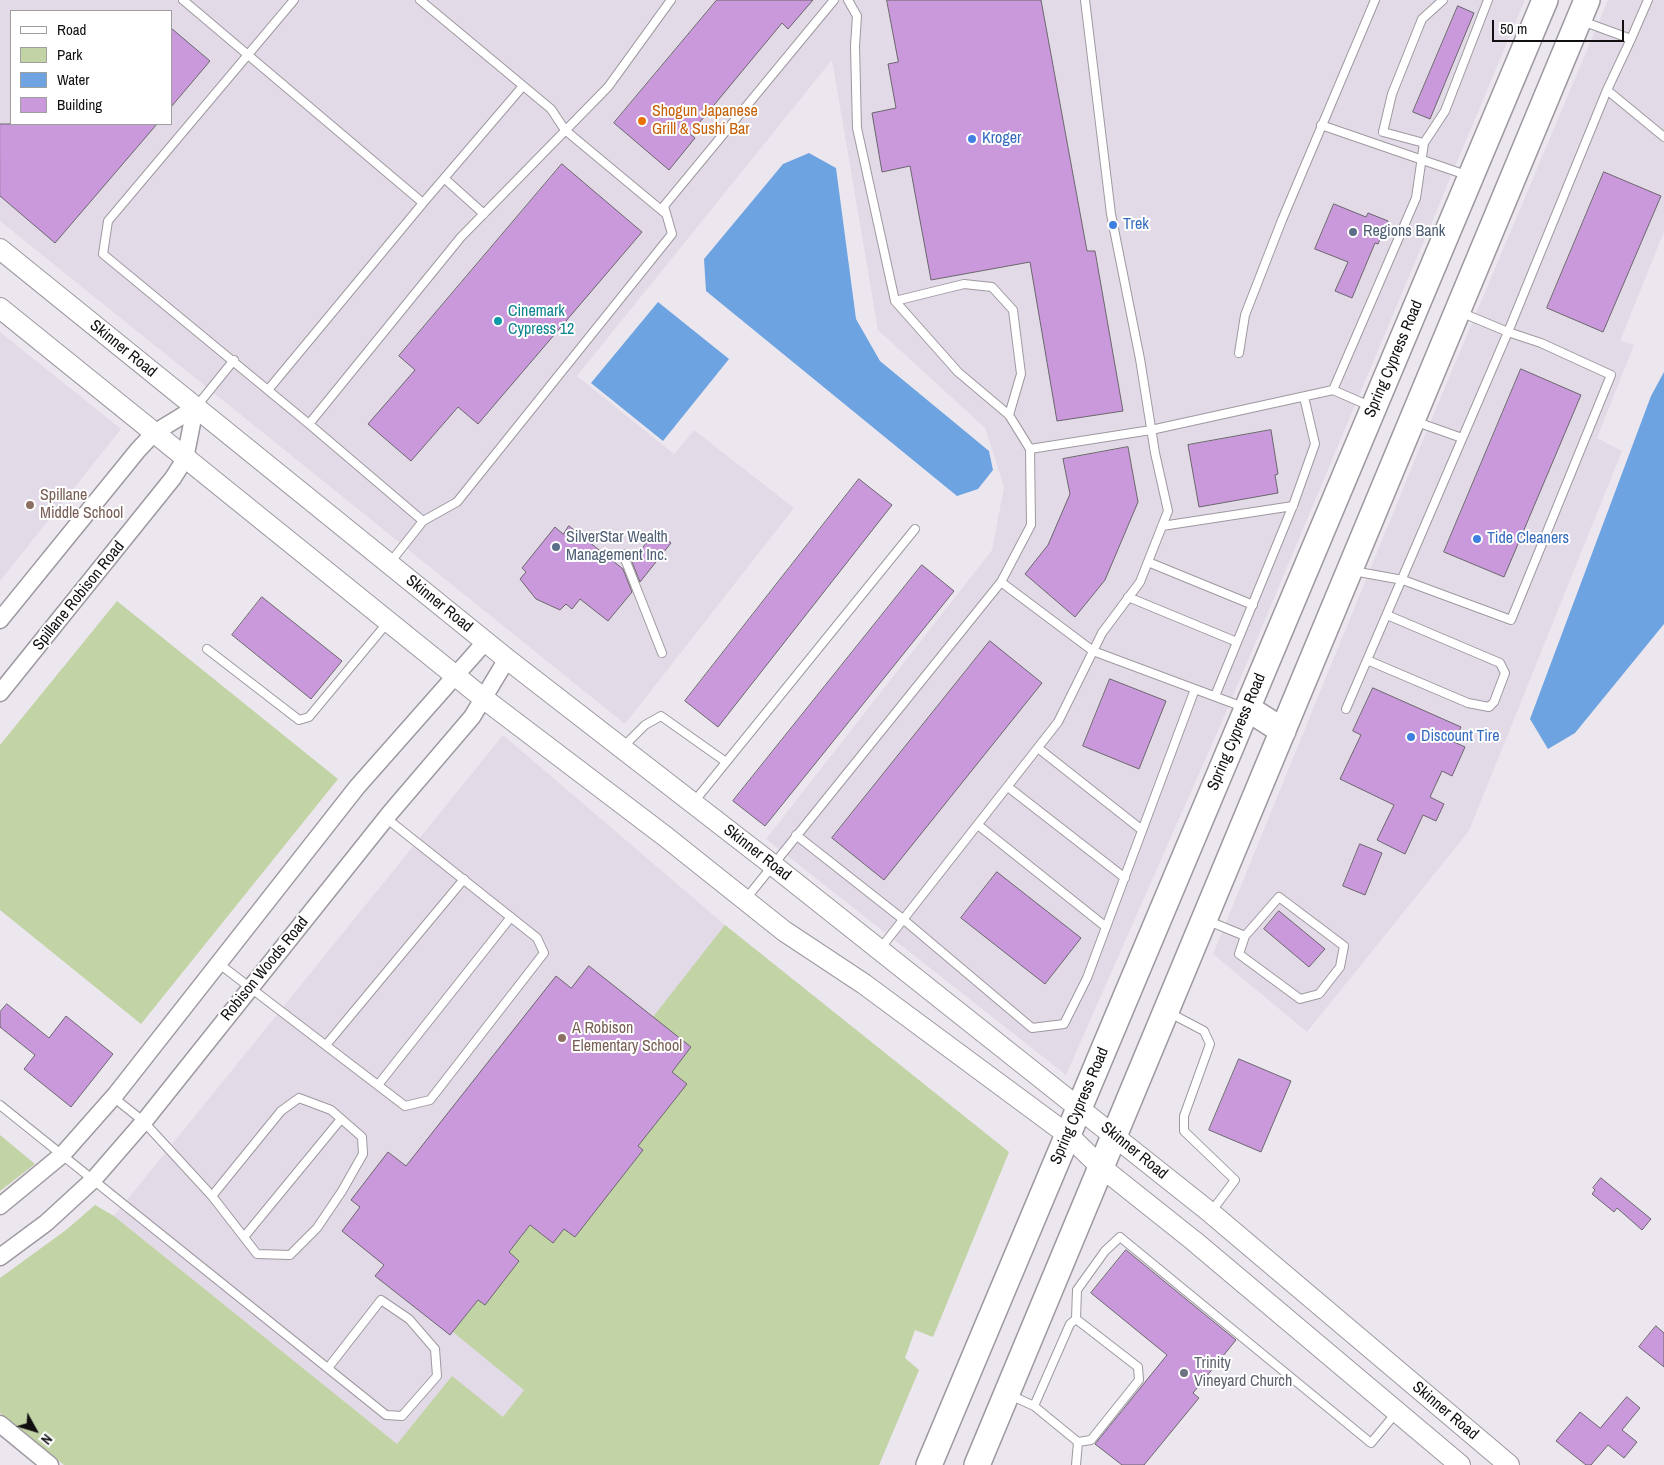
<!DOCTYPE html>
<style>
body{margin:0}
#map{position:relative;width:1664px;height:1465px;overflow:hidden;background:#ece7ef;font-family:"Archivo Narrow",sans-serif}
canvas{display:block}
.legend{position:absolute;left:10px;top:10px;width:162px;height:115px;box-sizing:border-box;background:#fff;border:1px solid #a09fa0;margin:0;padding:6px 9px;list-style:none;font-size:15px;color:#110f12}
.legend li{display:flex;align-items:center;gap:10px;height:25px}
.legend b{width:25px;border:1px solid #a09fa0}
.north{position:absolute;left:10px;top:1405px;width:50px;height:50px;-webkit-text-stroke:4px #fff;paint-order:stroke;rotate:129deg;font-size:14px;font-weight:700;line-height:20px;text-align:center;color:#110f12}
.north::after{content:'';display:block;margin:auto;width:18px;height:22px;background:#110f12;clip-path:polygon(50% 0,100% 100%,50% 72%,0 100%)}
.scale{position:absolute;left:1492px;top:20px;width:132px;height:22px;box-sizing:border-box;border:2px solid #110f12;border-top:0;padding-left:6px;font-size:15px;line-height:18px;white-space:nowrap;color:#110f12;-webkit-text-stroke:4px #fff;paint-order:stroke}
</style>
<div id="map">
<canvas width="1664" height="1465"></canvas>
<ul class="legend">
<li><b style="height:6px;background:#fff"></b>Road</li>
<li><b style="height:14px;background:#c2d3a5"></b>Park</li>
<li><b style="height:14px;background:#6ca3e0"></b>Water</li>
<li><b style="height:14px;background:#ca99db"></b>Building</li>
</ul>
<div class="north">N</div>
<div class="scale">50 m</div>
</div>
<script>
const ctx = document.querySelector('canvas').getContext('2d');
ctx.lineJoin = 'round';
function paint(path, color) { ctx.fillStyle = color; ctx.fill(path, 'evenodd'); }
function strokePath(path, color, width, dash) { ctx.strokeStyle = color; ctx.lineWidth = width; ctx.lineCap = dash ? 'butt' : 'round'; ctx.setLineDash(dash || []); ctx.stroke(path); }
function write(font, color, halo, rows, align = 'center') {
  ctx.font = font + ' "Archivo Narrow",sans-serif'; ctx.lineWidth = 4; ctx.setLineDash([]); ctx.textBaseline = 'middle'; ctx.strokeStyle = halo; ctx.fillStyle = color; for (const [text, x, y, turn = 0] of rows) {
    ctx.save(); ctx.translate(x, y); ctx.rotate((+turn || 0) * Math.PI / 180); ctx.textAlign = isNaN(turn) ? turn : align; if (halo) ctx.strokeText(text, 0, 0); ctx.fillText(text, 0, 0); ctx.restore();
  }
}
const built = new Path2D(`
 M0,0H1525L1228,708L1066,1075L766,839L992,550L1004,487L985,428L878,330L832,60L577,376L674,454L694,430L794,508L625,724L0,221ZM11,11H171V124H11Z
 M1608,0H1664V232L1620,341L1634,345L1597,438L1622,451L1469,831L1307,1032L1213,954L1427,430Z
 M0,332L121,429L0,581Z
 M503,735L725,925L1009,1152L933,1337L915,1330L905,1358L919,1370L879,1465H385L396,1444L114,1216Z`);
const green = new Path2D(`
 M117,601L338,779L141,1024L0,910V745Z
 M725,925L1009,1152L933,1337L915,1330L905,1358L919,1370L879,1465H64L0,1413V1278L66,1230L95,1205L114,1216L397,1444L452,1376L503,1417L524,1390L453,1332L478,1300L485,1305L519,1261L504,1249L518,1240L530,1225L553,1243L564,1229L575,1237L643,1150L634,1142L654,1126L687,1084L672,1072L691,1047L653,1017Z
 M0,1135L35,1164L0,1191Z`);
const water = new Path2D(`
 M809,153L836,168L856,319L880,361L989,451L993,470L978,489L957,496L706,291L704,259L783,164Z
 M658,302L729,359L663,441L591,383Z
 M1664,372V624L1575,733L1548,749L1530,719L1651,396Z`);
const building = new Path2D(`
 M717,0H813L788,29L782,23L690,134L695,138L669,170L614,123Z
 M887,0H1041L1087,251H1095L1123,411L1057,421L1030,262L931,280L910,166L882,172L872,113L896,108L888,64L898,62Z
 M1458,6L1474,13L1430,119L1413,112Z
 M171,28L210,61L171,107Z
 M0,124H157L55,243L0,196Z
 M562,164L642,232L478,424L458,407L411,461L368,424L415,370L399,356Z
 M1604,172L1661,196L1603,332L1547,308Z
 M1334,204L1366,217L1368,213L1388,221L1378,244L1375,243L1352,298L1335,291L1348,262L1315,249Z
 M1521,369L1581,395L1504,577L1444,552Z
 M1271,430L1278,474L1275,475L1278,493L1199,507L1188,445Z
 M1128,447L1138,502L1105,580L1075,617L1025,574L1048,545L1070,494L1063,459Z
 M859,479L892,505L718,727L685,701Z
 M569,526L623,569L632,592L608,621L580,599L572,609L566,604L560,610L536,599L520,579L526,572L522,568L555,527L563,534Z
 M656,531L671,543L640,582L632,562Z
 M922,565L954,591L765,826L733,801Z
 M262,597L342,661L311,699L232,635Z
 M990,641L1042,683L884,880L832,838Z
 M1110,679L1166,701L1139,769L1083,746Z
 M1373,688L1461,727L1454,742L1465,747L1452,776L1442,771L1430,797L1444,804L1436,821L1423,815L1405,854L1377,840L1394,805L1340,779L1361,735L1353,731Z
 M1360,844L1382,853L1365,895L1343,886Z
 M997,872L1081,938L1045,984L961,918Z
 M1279,911L1325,949L1309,967L1264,929Z
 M589,966L691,1047L672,1072L687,1084L638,1146L643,1150L575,1237L564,1229L553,1243L530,1225L509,1252L519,1261L485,1305L478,1300L450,1335L375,1276L384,1265L342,1231L360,1207L351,1200L388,1152L406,1166L556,976L571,988Z
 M7,1004L49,1038L66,1016L113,1054L71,1107L24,1069L35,1055L0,1027V1012Z
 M1239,1059L1291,1081L1261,1152L1209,1130Z
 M1601,1178L1651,1219L1642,1230L1617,1208L1614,1212L1592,1194L1595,1190L1593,1188Z
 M1126,1250L1236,1340L1193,1393L1199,1398L1144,1465H1122L1095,1444L1167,1355L1091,1293Z
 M1656,1326L1664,1333V1367L1639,1347Z
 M1627,1397L1640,1408L1622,1430L1637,1442L1624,1458L1608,1445L1591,1465H1586L1556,1441L1580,1412L1600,1428Z`);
const service = new Path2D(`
 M183,0L423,203L523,86
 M294,0L108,221L103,254L309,424L461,237L608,87L671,0
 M420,0L551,109L565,130L666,214
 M1443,0L1422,19L1392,94L1383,132L1424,143L1445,111L1488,0
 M1582,21L1631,39L1648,0
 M1631,39L1607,90L1664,137
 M1321,125L1469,176
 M445,179L484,214
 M895,301L964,284L992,287L1013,310L1021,374L1009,415
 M1239,353L1245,315L1282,220L1375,0
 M268,390L423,203
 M1333,390L1416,198L1424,143
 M196,407L234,360
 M1414,421L1462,438
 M309,424L423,521
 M1030,449L1151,430L1333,390L1372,407
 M1162,526L1293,506
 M623,554L662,653
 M1148,562L1253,605
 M389,564L423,521L457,502L672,234L664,206L834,0
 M1353,571L1403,580L1511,620L1611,375L1541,343L1508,332L1607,90
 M1001,582L1093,651L1243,707
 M1128,597L1237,642
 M207,649L299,720L309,717L388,622
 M1367,660L1468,703L1489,707L1494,702L1505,673L1500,663L1387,615
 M1215,696L1294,503L1315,444L1304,397
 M1346,709L1508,332L1460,312
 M622,748L645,725L661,716L726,762
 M1038,748L1142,830
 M1008,787L1125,878
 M693,803L915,529
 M978,825L1106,927
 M796,835L904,920L1032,1028L1064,1024L1087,978L1195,689
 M745,900L1001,582L1031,525L1030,449L1009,415L958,372L895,301L857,128L855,46L857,16L848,0
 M1206,920L1245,936L1279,897L1344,946L1340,967L1319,994L1300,999L1239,954L1245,936
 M880,949L1058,722L1102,633L1140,582L1168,511L1155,453L1140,359L1111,214L1085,0
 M218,963L405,1106L430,1100L544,953L537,938L386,818
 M1168,1012L1204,1031L1210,1044L1184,1116V1131L1235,1180L1211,1212
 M326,1045L464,879
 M378,1085L511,917
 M113,1097L143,1121L212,1196L257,1254L290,1255L317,1228L342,1191L363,1154L362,1137L331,1110L299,1098L281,1111L212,1196
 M0,1105L386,1415L402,1416L437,1376L435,1349L409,1319L381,1300L328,1368
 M244,1237L341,1119
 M1076,1319L1077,1290L1105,1251L1120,1237L1371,1443L1396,1413
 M1010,1395L1034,1406L1078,1442L1091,1440L1139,1380L1138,1367L1076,1319L1070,1324L1034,1406
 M1076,1465L1078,1442`);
const minor = new Path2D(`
 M0,620L138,450L154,433L195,408
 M0,693L173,478L185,459L195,408
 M0,1206L63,1154L116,1094L357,787L486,641
 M0,1257L46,1223L94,1179L146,1119L390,813L472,717L507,659
 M0,1424L50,1465`);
const tertiary = new Path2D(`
 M0,249L507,659L769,862L1211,1213L1509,1465
 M0,308L483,698L666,837L784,931L864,984L1068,1135L1101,1167L1194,1241L1460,1465`);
const primary = new Path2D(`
 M1247,708L1283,731
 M929,1465L1545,0
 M977,1465L1587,0`);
const markers = [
 [642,121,5,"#e8710a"],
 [972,139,5,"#3f7fe0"],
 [1113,225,5,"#3f7fe0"],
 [1353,232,5,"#5c6f8a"],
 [498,321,5,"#0f9aa8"],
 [30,505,5,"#8d6e63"],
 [1477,539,5,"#3f7fe0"],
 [556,547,5,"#5c6f8a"],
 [1411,737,5,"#3f7fe0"],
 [562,1038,5,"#8d6e63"],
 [1184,1373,5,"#6b7280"]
];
const foodNames = [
 ["Shogun Japanese",652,112],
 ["Grill & Sushi Bar",652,130]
];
const shopNames = [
 ["Kroger",982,139],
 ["Trek",1123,225],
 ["Tide Cleaners",1487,539],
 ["Discount Tire",1421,737]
];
const serviceNames = [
 ["Regions Bank",1363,232],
 ["SilverStar Wealth",566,538],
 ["Management Inc.",566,556]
];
const cultureNames = [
 ["Cinemark",508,312],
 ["Cypress 12",508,330]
];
const streetNames = [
 ["Skinner Road",123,349,39],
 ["Spring Cypress Road",1394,359,-67],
 ["Spillane Robison Road",79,596,-51],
 ["Skinner Road",439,604,39],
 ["Spring Cypress Road",1237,732,-67],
 ["Skinner Road",757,853,38],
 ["Robison Woods Road",265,969,-51],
 ["Spring Cypress Road",1080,1106,-67],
 ["Skinner Road",1134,1151,39],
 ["Skinner Road",1445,1411,40]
];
const educationNames = [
 ["Spillane",40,496],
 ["Middle School",40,514],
 ["A Robison",572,1029],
 ["Elementary School",572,1047]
];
const worshipNames = [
 ["Trinity",1194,1364],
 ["Vineyard Church",1194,1382]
];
paint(built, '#e3dae8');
paint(green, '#c2d3a5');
paint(water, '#6ca3e0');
paint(building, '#ca99db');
strokePath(building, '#6b676d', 1);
strokePath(service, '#9e99a0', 10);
strokePath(minor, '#9e99a0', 19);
strokePath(tertiary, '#9e99a0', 22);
strokePath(primary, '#9e99a0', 28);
strokePath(service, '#fff', 8);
strokePath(minor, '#fff', 16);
strokePath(tertiary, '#fff', 20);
strokePath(primary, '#fff', 25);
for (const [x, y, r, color] of markers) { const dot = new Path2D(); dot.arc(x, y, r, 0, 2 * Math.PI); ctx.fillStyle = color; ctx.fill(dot); strokePath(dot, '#fff', 2); }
write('16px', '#c56008', '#fff', foodNames, 'left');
write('16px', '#366cbe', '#fff', shopNames, 'left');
write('16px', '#4e5e75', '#fff', serviceNames, 'left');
write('16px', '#0d838f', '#fff', cultureNames, 'left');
write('16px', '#110f12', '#fff', streetNames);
write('16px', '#785e54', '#fff', educationNames, 'left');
write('16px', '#5b616d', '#fff', worshipNames, 'left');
</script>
